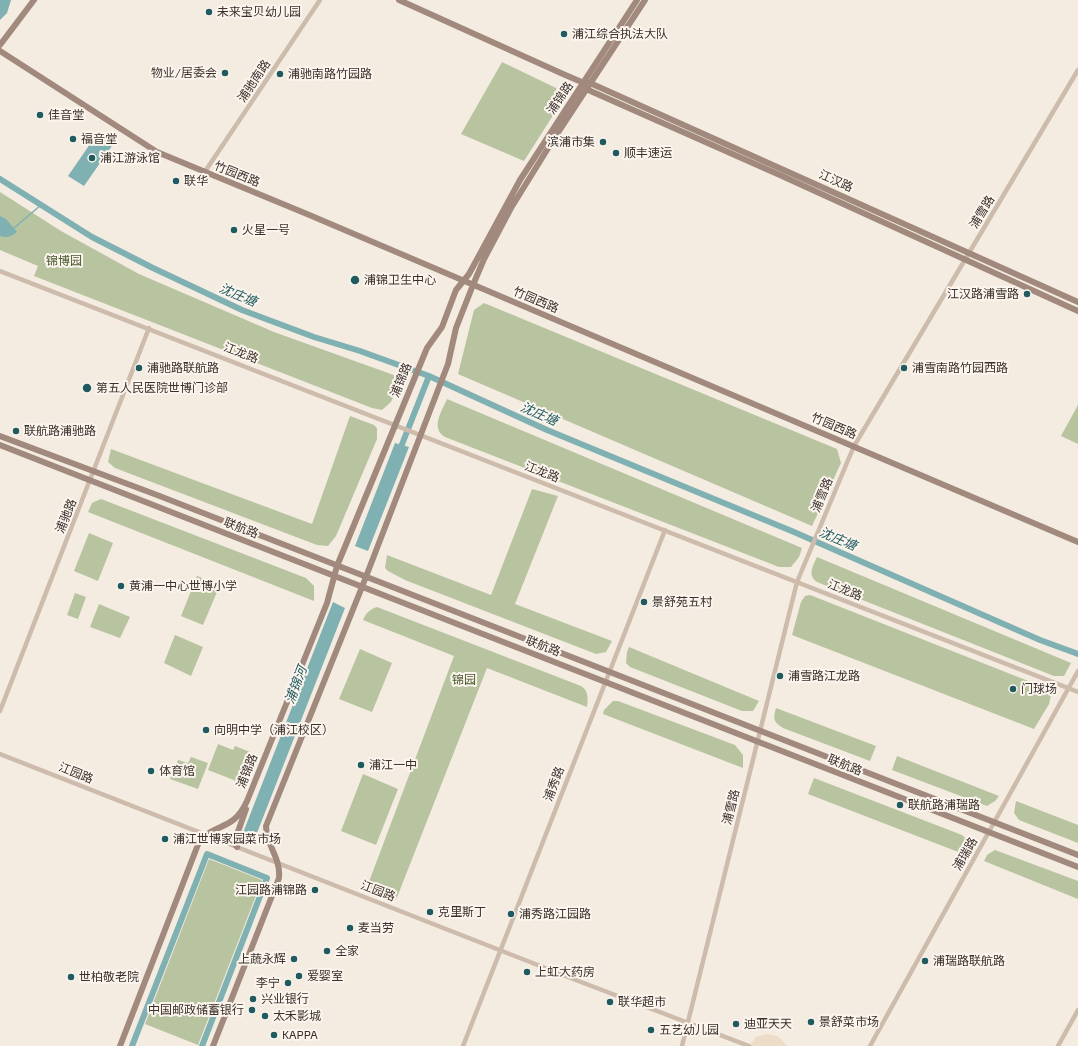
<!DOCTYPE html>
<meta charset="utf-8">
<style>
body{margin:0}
canvas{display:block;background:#f4ebe1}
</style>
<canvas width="1078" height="1046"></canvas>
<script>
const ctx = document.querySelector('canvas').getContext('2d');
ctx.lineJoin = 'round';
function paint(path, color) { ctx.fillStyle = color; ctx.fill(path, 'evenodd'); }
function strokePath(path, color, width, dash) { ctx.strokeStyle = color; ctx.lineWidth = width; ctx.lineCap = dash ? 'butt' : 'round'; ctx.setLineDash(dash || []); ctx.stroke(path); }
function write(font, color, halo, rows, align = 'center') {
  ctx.font = font + ' "Exo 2","Noto Sans SC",sans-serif'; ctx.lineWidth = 4; ctx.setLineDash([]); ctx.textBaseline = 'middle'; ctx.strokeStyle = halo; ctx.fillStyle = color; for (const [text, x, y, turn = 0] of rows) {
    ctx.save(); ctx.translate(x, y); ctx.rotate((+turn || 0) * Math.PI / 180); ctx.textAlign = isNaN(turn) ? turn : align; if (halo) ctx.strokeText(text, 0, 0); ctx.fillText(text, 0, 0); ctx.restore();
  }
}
const green = new Path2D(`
 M502,62L556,88L559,106L524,161L461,134Z
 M0,192L61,231L139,274L274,332L402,378L391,402L382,410L372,408L34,276L38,266L0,250Z
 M484,303L837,449L841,463L812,526L458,374L474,310Z
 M447,399L802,548L799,557L791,567H779L445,437C430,428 442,411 447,399Z
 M1078,405V444L1061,436Z
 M350,416L374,425L377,428V439L336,536L328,546L317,545L115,468L108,462L111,449L312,524Z
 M532,489L558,496L515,604L612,641L606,652L596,654L405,580L388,571L385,568L387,555L491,595Z
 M101,499L306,578L314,586V601L88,512L92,503Z
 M89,533L113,543L98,581L74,571Z
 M817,557L1071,663L1064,676H1054L817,582C807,575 813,566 817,557Z
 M197,576L220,585L203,625L181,616Z
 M75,593L86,597L78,619L67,615Z
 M810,595L1046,688L1051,695L1049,704L1034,729L792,635L801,602L805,596Z
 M99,604L130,617L120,638L90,627Z
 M377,607L581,686C589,691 588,699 587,707L487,668L396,900L367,887L454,656L363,620C366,613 370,609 377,607Z
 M175,635L203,647L191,676L164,663Z
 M629,647L759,701L753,711H742L630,667L626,663L627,652Z
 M360,649L392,663L372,712L339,699Z
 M613,701H618L735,745L743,755V768L603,714L604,710Z
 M776,708L876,746L870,761L783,728C773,722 773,718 776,708Z
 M218,744L233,750L235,746L250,752L239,782L208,770Z
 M897,756L999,796L995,801L987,806L892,770Z
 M191,757L208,763L198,789L170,779L178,760L188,763Z
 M363,774L398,789L376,845L341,831Z
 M814,778L962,835C969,840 971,847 966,855L808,794Z
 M1016,801L1078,825V843L1019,820L1014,813Z
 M995,850L1078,881V899L984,861L987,855Z
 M209,859L262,880L198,1045L145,1024Z`);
const plaza = new Path2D(`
 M766,1034L778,1036L787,1046H749L756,1037Z`);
const water = new Path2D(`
 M0,0H11L7,13L0,20Z
 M99,131L116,140L84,186L68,176Z
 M0,216L6,219L17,232C11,237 7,238 0,236Z
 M395,443L409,447L368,551L355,546Z
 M333,602L345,608L253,843L241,838Z`);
const stream = new Path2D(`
 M14,228L41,205`);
const canal = new Path2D(`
 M0,179L92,237L153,268L242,310L314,337L360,351L429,376L547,430L794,532L1040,640L1078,654
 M399,452L429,376
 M132,1046L207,854L267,878L202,1046`);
const street = new Path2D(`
 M204,173L320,0
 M0,271L1078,692
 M0,711L149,328
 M0,754L581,982L749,1046
 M463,1046L665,530
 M682,1046L797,582L854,446L1078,70
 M870,1046L1078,671
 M1058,1046L1078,1010`);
const secondary = new Path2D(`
 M399,0L563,74L584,83H590L1078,302
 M0,45L34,0
 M0,51L157,152L307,214L1078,542
 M585,86L586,89L782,176L1078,311
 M0,436L157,495L1078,855
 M0,445L1078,867
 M237,847L234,843L246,809
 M120,1046L199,842C215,822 233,832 247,801L327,603L337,566L427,348L442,327L456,290L469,274L520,180L637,0
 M213,1046L279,878C281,858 266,845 266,826L362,587L448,364L456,328L473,285L484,259L511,208L555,137L645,0`);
const markers = [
 [209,12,4,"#1f5a5e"],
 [564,34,4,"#1f5a5e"],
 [225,73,4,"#1f5a5e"],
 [280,74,4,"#1f5a5e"],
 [40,115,4,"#1f5a5e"],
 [73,139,4,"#1f5a5e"],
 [603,142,4,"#1f5a5e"],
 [616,153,4,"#1f5a5e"],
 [92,158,4,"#1f5a5e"],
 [176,181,4,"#1f5a5e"],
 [234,230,4,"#1f5a5e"],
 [355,280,5,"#1f5a5e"],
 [1027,294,4,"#1f5a5e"],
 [139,368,4,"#1f5a5e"],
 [904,368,4,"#1f5a5e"],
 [87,388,5,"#1f5a5e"],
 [16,431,4,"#1f5a5e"],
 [121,586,4,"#1f5a5e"],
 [644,602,4,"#1f5a5e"],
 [780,676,4,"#1f5a5e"],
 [1013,689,4,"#1f5a5e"],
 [206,730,4,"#1f5a5e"],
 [361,765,4,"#1f5a5e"],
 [151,771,4,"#1f5a5e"],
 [900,805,4,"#1f5a5e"],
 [165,839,4,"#1f5a5e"],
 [315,890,4,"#1f5a5e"],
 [430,912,4,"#1f5a5e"],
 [511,914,4,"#1f5a5e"],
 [350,928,4,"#1f5a5e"],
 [327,951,4,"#1f5a5e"],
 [294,959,4,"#1f5a5e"],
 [925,961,4,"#1f5a5e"],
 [527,972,4,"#1f5a5e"],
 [299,976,4,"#1f5a5e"],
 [71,977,4,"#1f5a5e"],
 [288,983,4,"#1f5a5e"],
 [253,999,4,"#1f5a5e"],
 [610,1002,4,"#1f5a5e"],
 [252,1010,4,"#1f5a5e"],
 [265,1016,4,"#1f5a5e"],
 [811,1022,4,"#1f5a5e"],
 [736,1024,4,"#1f5a5e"],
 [651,1030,4,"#1f5a5e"],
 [274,1035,4,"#1f5a5e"]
];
const poiNames = [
 ["未来宝贝幼儿园",217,12],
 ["浦江综合执法大队",572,34],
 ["物业/居委会",217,73,"right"],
 ["浦驰南路竹园路",288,74],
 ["佳音堂",48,115],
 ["福音堂",81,139],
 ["滨浦市集",595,142,"right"],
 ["顺丰速运",624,153],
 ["浦江游泳馆",100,158],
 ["联华",184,181],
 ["火星一号",242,230],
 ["浦锦卫生中心",364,280],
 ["江汉路浦雪路",1019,294,"right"],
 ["浦驰路联航路",147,368],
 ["浦雪南路竹园西路",912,368],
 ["第五人民医院世博门诊部",96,388],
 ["联航路浦驰路",24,431],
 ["黄浦一中心世博小学",129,586],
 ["景舒苑五村",652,602],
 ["浦雪路江龙路",788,676],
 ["门球场",1021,689],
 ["向明中学（浦江校区）",214,730],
 ["浦江一中",369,765],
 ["体育馆",159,771],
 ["联航路浦瑞路",908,805],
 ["浦江世博家园菜市场",173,839],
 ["江园路浦锦路",307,890,"right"],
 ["克里斯丁",438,912],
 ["浦秀路江园路",519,914],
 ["麦当劳",358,928],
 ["全家",335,951],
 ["上蔬永辉",286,959,"right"],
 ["浦瑞路联航路",933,961],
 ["上虹大药房",535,972],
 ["爱婴室",307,976],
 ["世柏敬老院",79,977],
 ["李宁",280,983,"right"],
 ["兴业银行",261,999],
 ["联华超市",618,1002],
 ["中国邮政储蓄银行",244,1010,"right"],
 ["太禾影城",273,1016],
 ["景舒菜市场",819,1022],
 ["迪亚天天",744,1024],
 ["五艺幼儿园",659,1030],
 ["KAPPA",282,1035]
];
const streetNames = [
 ["浦驰南路",254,81,-56],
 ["浦锦路",560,98,-56],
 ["竹园西路",237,174,22],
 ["江汉路",836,181,24],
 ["浦雪路",982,212,-59],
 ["竹园西路",536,300,23],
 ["江龙路",241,353,21],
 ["浦锦路",401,380,-67],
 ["竹园西路",834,426,23],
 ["江龙路",542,472,21],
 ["浦雪路",822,495,-67],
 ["浦驰路",66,516,-68],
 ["联航路",241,528,21],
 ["江龙路",845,590,22],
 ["联航路",543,646,21],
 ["联航路",845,765,22],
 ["浦锦路",247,771,-68],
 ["江园路",76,773,22],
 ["浦秀路",554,784,-69],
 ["浦雪路",731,807,-76],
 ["浦瑞路",965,854,-60],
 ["江园路",378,891,21]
];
const parkNames = [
 ["锦博园",64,261],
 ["锦园",464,680]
];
const waterNames = [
 ["沈庄塘",238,295,23],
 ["沈庄塘",539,414,24],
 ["沈庄塘",838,539,23],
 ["浦锦河",296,685,-69]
];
paint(green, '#b8c4a0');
paint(plaza, '#ecdcc8');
paint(water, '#7fb0b2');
strokePath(stream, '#7fb0b2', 1.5);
strokePath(canal, '#7fb0b2', 6);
strokePath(street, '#cdbbac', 4.5);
strokePath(secondary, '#a18a7d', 6);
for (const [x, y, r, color] of markers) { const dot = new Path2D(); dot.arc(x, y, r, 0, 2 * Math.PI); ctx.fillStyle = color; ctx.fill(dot); strokePath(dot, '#fbf5ee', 1.5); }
write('12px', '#3b302b', '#fbf5ee', poiNames, 'left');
write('12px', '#3b302b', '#fbf5ee', streetNames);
write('12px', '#4a5a2e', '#fbf5ee', parkNames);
write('italic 13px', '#1f5a5e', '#fbf5ee', waterNames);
</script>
